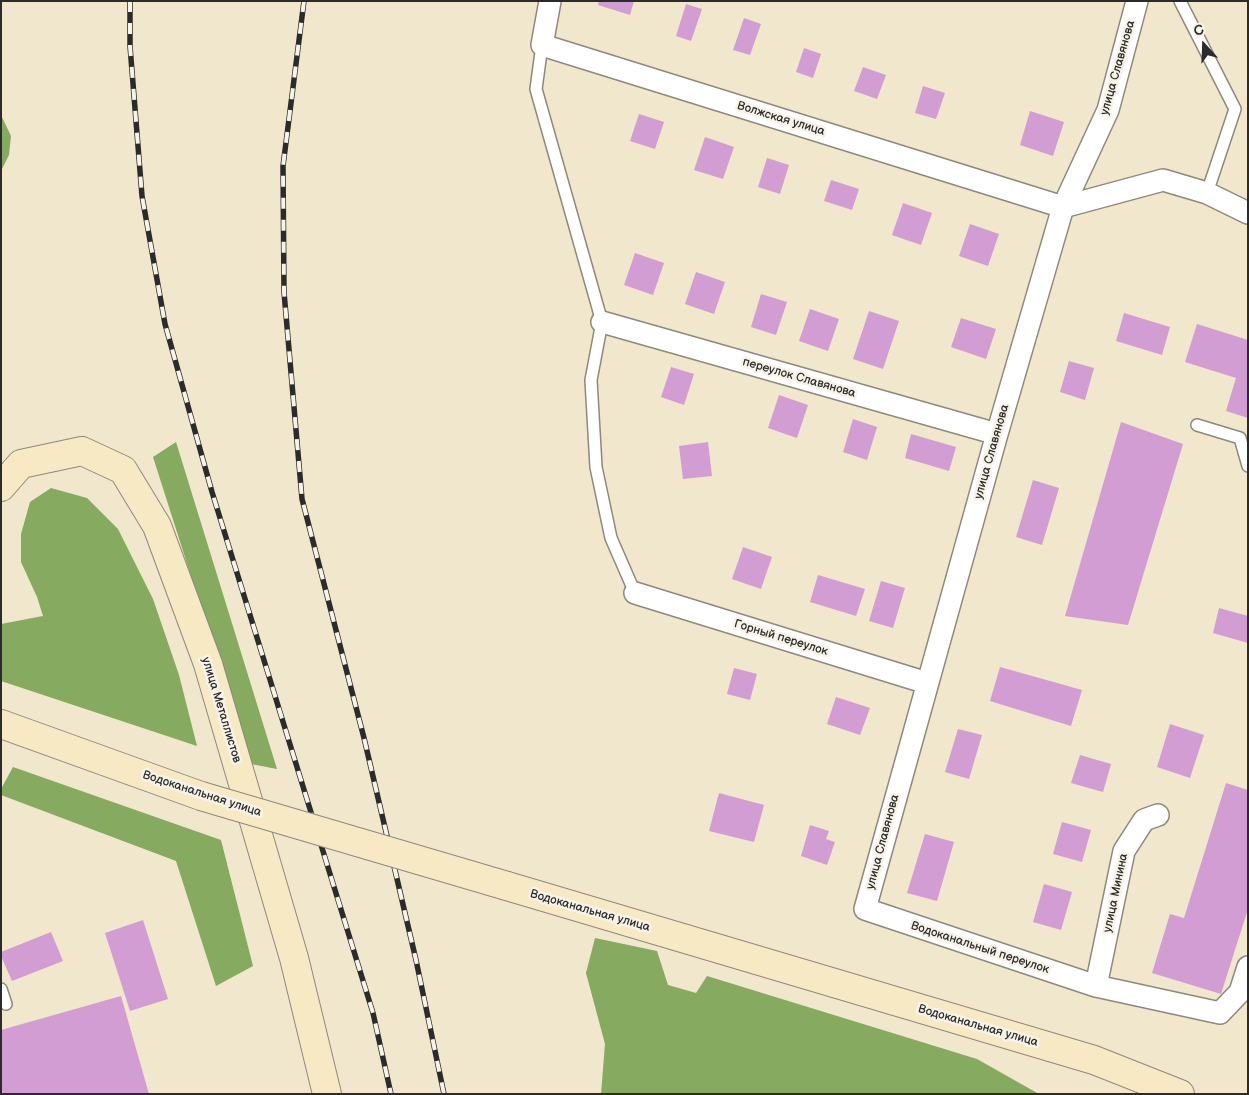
<!DOCTYPE html>
<meta charset="utf-8">
<style>
body{margin:0}
#map{position:relative;width:1249px;height:1095px;overflow:hidden;background:#f0e7cd;font-family:"Balsamiq Sans",sans-serif}
canvas{display:block}
.frame{position:absolute;inset:0;border:2px solid #2b2b2b;pointer-events:none}
.north{position:absolute;left:1179px;top:20px;width:50px;height:50px;-webkit-text-stroke:4px #f7f3e8;paint-order:stroke;rotate:340deg;font-size:14px;font-weight:700;line-height:20px;text-align:center;color:#2b2b2b}
.north::after{content:'';display:block;margin:auto;width:18px;height:22px;background:#2b2b2b;clip-path:polygon(50% 0,100% 100%,50% 72%,0 100%)}
</style>
<div id="map">
<canvas width="1249" height="1095"></canvas>
<div class="frame"></div>
<div class="north">С</div>
</div>
<script>
const ctx = document.querySelector('canvas').getContext('2d');
ctx.lineJoin = 'round';
function paint(path, color) { ctx.fillStyle = color; ctx.fill(path, 'evenodd'); }
function strokePath(path, color, width, dash) { ctx.strokeStyle = color; ctx.lineWidth = width; ctx.lineCap = dash ? 'butt' : 'round'; ctx.setLineDash(dash || []); ctx.stroke(path); }
function write(font, color, halo, rows, align = 'center') {
  ctx.font = font + ' "Balsamiq Sans",sans-serif'; ctx.lineWidth = 5; ctx.setLineDash([]); ctx.textBaseline = 'middle'; ctx.strokeStyle = halo; ctx.fillStyle = color; for (const [text, x, y, turn = 0] of rows) {
    ctx.save(); ctx.translate(x, y); ctx.rotate((+turn || 0) * Math.PI / 180); ctx.textAlign = isNaN(turn) ? turn : align; if (halo) ctx.strokeText(text, 0, 0); ctx.fillText(text, 0, 0); ctx.restore();
  }
}
const forest = new Path2D(`
 M2,117L11,136L9,155L1,171Z
 M176,442L277,769L251,764L153,457Z
 M51,488L87,498L118,529L153,599L179,675L197,746L1,681V624L43,616L37,597L21,562V534L30,502Z
 M13,767L221,840L253,966L216,986L176,861L1,795V789Z
 M595,938L657,951L668,985L696,993L707,976L977,1059L1039,1094H601L605,1044L586,973Z`);
const building = new Path2D(`
 M599,1H634L630,15L598,5Z
 M686,4L702,9L691,41L676,36Z
 M744,18L761,24L750,55L733,50Z
 M804,48L821,54L813,78L796,72Z
 M863,67L886,75L877,99L854,91Z
 M923,86L945,93L936,119L915,113Z
 M1030,111L1064,122L1053,156L1020,145Z
 M639,114L664,122L655,149L630,141Z
 M705,137L734,147L723,179L694,170Z
 M767,158L789,165L780,194L758,187Z
 M831,180L859,189L852,210L824,201Z
 M903,203L932,213L921,245L892,235Z
 M970,224L999,234L988,266L959,256Z
 M635,253L664,263L653,295L624,285Z
 M696,272L725,282L714,314L685,304Z
 M761,294L787,302L776,335L751,327Z
 M810,309L839,319L828,351L799,341Z
 M869,311L899,321L883,369L853,359Z
 M1124,313L1170,327L1162,355L1116,341Z
 M961,318L996,329L986,359L951,347Z
 M1197,324L1248,340V418L1226,411L1236,378L1185,362Z
 M1069,361L1094,368L1085,400L1060,392Z
 M671,367L694,374L684,405L661,397Z
 M779,395L808,405L797,438L768,428Z
 M853,419L877,427L867,460L843,452Z
 M1121,422L1183,444L1128,625L1065,616Z
 M911,434L956,447L949,471L905,458Z
 M708,442L712,476L683,479L679,446Z
 M1033,480L1059,488L1042,545L1016,537Z
 M743,547L772,557L761,589L732,579Z
 M818,575L865,589L856,616L810,602Z
 M881,581L905,588L893,628L869,621Z
 M1219,608L1248,616V643L1213,633Z
 M1000,667L1082,690L1071,726L990,701Z
 M734,668L757,674L750,700L727,694Z
 M836,697L870,708L860,735L827,724Z
 M1170,724L1204,735L1190,778L1157,767Z
 M958,729L982,735L969,779L945,772Z
 M1080,755L1111,764L1103,792L1071,783Z
 M1226,783L1248,790V909L1221,994L1152,973L1170,914L1184,918Z
 M719,793L764,805L754,842L709,831Z
 M1062,822L1091,830L1082,862L1053,854Z
 M810,825L829,831L826,839L835,842L827,865L801,856Z
 M925,834L954,842L937,901L907,893Z
 M1044,884L1072,892L1061,930L1033,922Z
 M143,920L168,999L130,1011L105,933Z
 M51,932L63,961L12,981L1,956V952Z
 M121,996L149,1094H3L1,1087V1030Z`);
const service = new Path2D(`
 M1180,1L1235,109L1207,193
 M542,45L536,89L602,322L591,380L596,467L611,538L635,593
 M1197,425L1240,438L1248,466
 M1,989L6,1004`);
const minor = new Path2D(`
 M550,1L542,45L1063,207L1163,180L1207,193L1248,213
 M1137,1L1108,110L1063,207L997,434L865,909L1096,986L1220,1013L1240,992L1248,967
 M602,322L997,434
 M635,593L927,683
 M1096,986L1124,851L1144,820L1158,815`);
const secondary = new Path2D(`
 M1,487L21,464L82,451L123,470L157,526L208,664L294,958L327,1094
 M1,724L201,796
 M507,886L1094,1060L1180,1094`);
const rail = new Path2D(`
 M130,1V46L142,196L165,324L212,492L373,1013L391,1094
 M304,1L283,166L284,292L302,499L364,738L416,960L444,1094`);
const secondaryBridge = new Path2D(`
 M201,796L507,886`);
const streetNames = [
 ["улица Славянова",1118,68,-74],
 ["Волжская улица",781,119,17],
 ["переулок Славянова",799,378,16],
 ["улица Славянова",992,452,-74],
 ["Горный переулок",781,638,17],
 ["улица Металлистов",221,710,73],
 ["Водоканальная улица",202,794,18],
 ["улица Славянова",883,842,-75],
 ["улица Минина",1116,893,-78],
 ["Водоканальная улица",590,911,16],
 ["Водоканальный переулок",980,948,18],
 ["Водоканальная улица",978,1026,16]
];
paint(forest, '#85aa60');
paint(building, '#d19dd2');
strokePath(service, '#8e897c', 14);
strokePath(minor, '#8e897c', 24);
strokePath(secondary, '#8e897c', 30);
strokePath(service, '#fff', 11);
strokePath(minor, '#fff', 21);
strokePath(secondary, '#f6e9c3', 28);
strokePath(rail, '#2b2b2b', 5.5);
strokePath(rail, '#f7f3e8', 4, [11]);
strokePath(secondaryBridge, '#8e897c', 30, []);
strokePath(secondaryBridge, '#f6e9c3', 28);
write('12px', '#2b2b2b', '#f7f3e8', streetNames);
</script>
